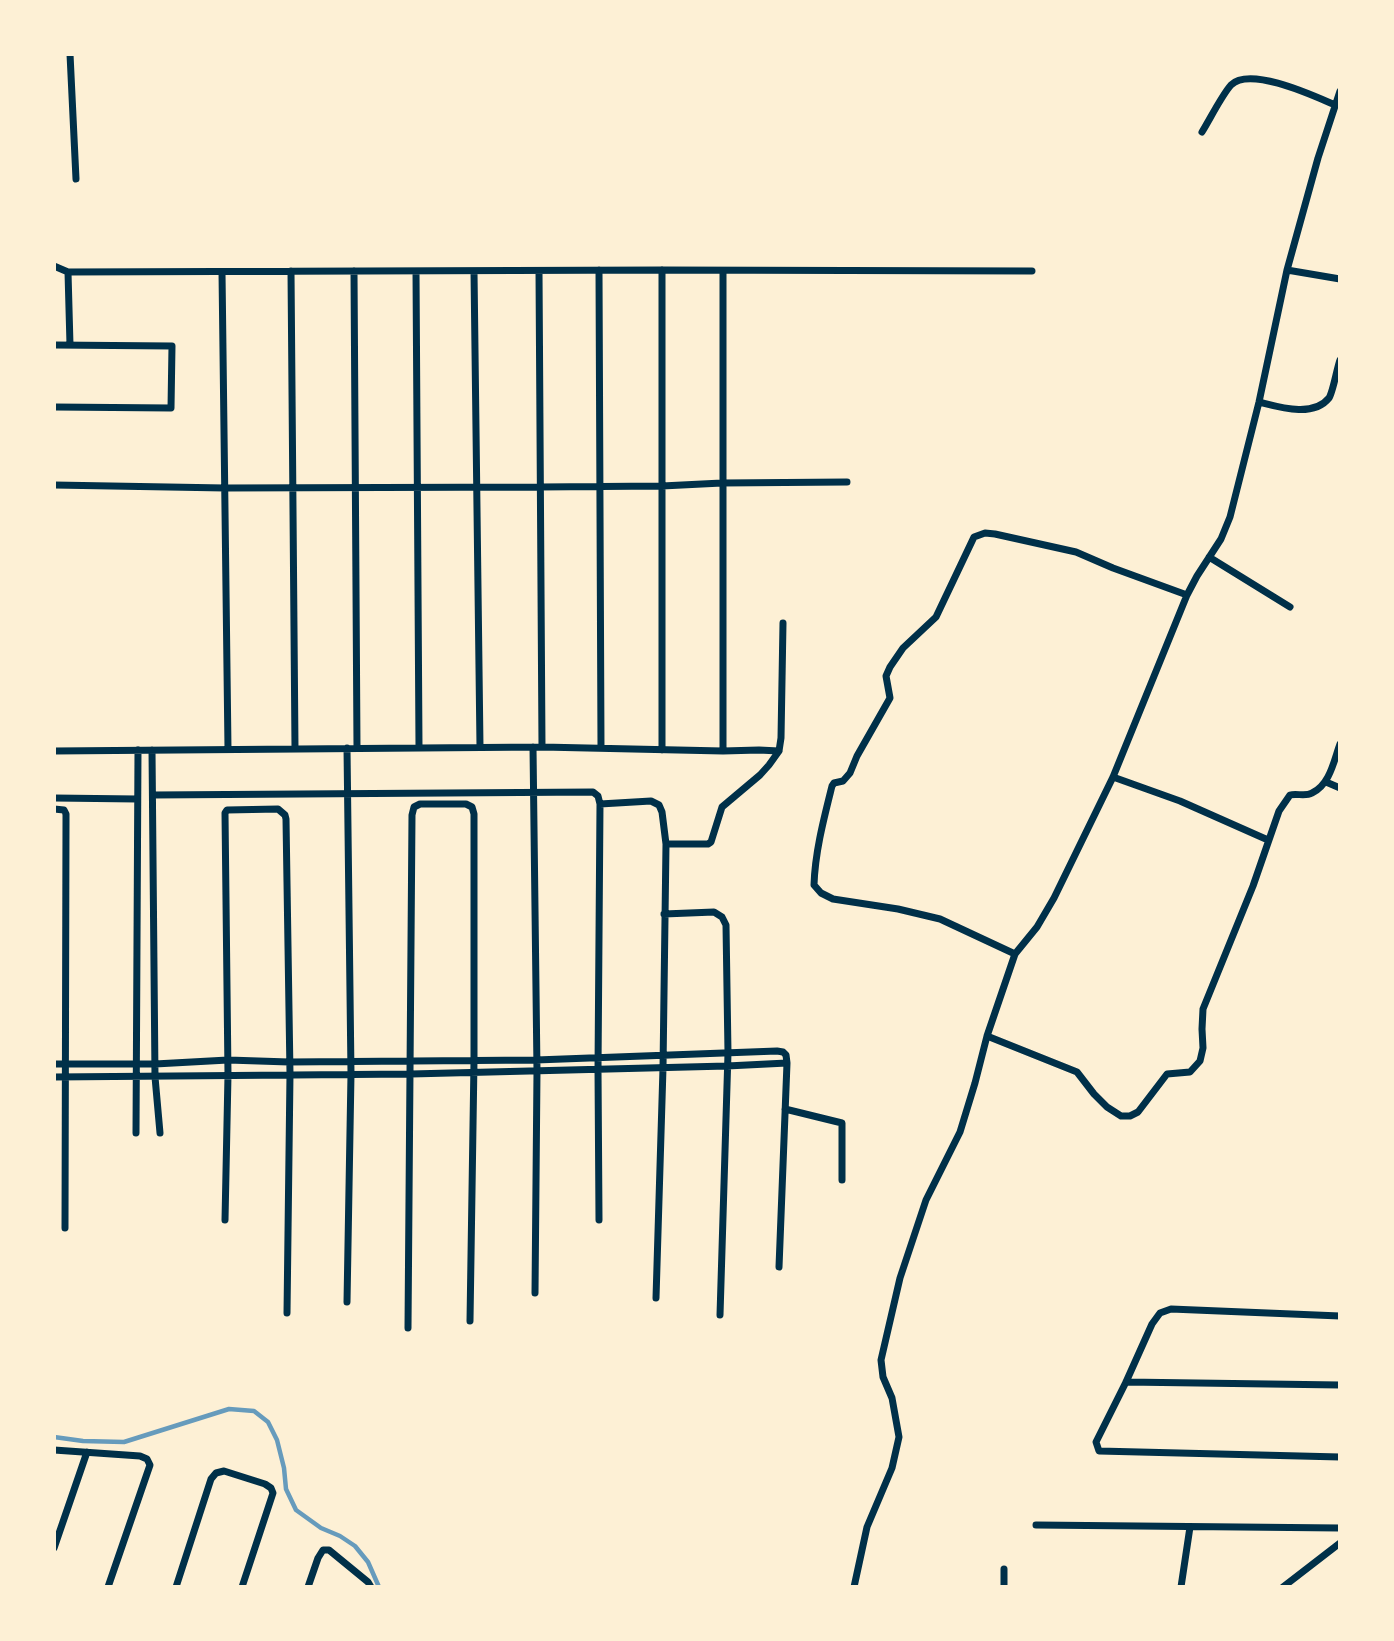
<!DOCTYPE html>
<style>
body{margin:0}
#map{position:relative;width:1394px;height:1641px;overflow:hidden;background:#fdf0d5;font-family:Poppins,sans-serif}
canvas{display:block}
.frame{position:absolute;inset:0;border:56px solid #fdf0d5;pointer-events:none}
</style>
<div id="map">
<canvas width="1394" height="1641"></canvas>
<div class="frame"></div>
</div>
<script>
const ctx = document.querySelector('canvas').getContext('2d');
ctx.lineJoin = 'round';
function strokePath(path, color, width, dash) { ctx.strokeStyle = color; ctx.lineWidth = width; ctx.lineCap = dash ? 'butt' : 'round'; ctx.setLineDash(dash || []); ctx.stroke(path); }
const stream = new Path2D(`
 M54,1437L83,1441L124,1442L229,1409L254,1411L268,1422L277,1440L284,1468L286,1489L296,1510L321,1528L340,1536L355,1546L368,1562L379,1587`);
const minor = new Path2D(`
 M70,54L76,179
 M1202,132C1210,119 1222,95 1231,85C1250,66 1314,96 1335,105
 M54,266L68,272L662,270L1032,271
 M599,270L601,748
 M1287,270L1340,279
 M291,271L295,748
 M354,271L357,748
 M416,271L419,747
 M474,271L480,747
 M539,271L542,747
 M723,271V751
 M68,272L70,345
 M222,272L228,749
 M54,345L172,346L171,408L54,407
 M1259,402C1279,407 1313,418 1329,398C1333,392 1337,368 1340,360
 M54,485L225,488L540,487L662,486L722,483L847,482
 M1209,557L1290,607
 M533,747L537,1071L535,1293
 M347,748L351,1074L347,1302
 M152,750L155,1077L160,1133
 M662,750V270
 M54,751L542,747L723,751L759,750L779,751L781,738L783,623
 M1113,777L1180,801L1268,840
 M1326,782L1340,788
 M153,795L593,792L598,796L600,804
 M54,798L137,799
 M54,809L64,810L66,814V820L65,1228
 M666,844H708L711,842L722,807L760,775L769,765L779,751
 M664,914L714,912L722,917L726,925L728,1053L720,1315
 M1015,954L940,919L898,909L833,899L821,893L814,885C815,852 824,818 832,786L834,783L843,781L850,773L857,756L890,698L886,676L890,667L903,648L936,617L974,537L985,533L995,534L1076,552L1113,568L1187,595
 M987,1036L1077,1072L1094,1094L1107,1107L1121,1116H1130L1138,1112L1167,1074L1190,1072L1200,1061L1203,1048L1202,1029L1203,1009L1253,886L1279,811L1290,795C1297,793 1305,797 1312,793C1330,785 1334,760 1340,744
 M54,1064H155L228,1060L289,1062L536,1060L777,1051L783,1052L786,1055L787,1063L727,1066L411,1074L54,1077
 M785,1109L842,1123V1180
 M136,1133L138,750
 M225,1220L228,1075L225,813L227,810L278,809L285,815L286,819L290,1074L287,1313
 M599,1220L598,1069L600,804L651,801L659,805L662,812L666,844L663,1068L656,1298
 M779,1267L787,1063
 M1340,1316L1171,1309L1160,1313L1152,1324L1126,1382L1096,1442L1099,1451L1340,1457
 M408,1328L412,815L414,807L420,804H466L472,807L474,814V1061L470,1321
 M1126,1382L1340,1385
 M54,1450L140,1456L147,1459L150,1465L108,1587
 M1036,1525L1340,1528
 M54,1548L87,1452
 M176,1587L211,1479L216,1473L224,1471L265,1484L271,1488L273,1493L242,1587
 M308,1587L318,1558L323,1550H329L368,1582L371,1587
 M854,1587L867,1527L892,1468L899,1437L892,1398L883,1377L881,1360L900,1278L926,1200L960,1132L975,1083L987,1036L1015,954L1037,927L1054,898L1113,777L1187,595L1197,576L1221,539L1230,517L1259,402L1287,270L1318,158L1340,91
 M1004,1587V1569
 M1181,1587L1190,1527
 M1283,1587L1340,1543`);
strokePath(stream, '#669bbc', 4.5);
strokePath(minor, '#003049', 7);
</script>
